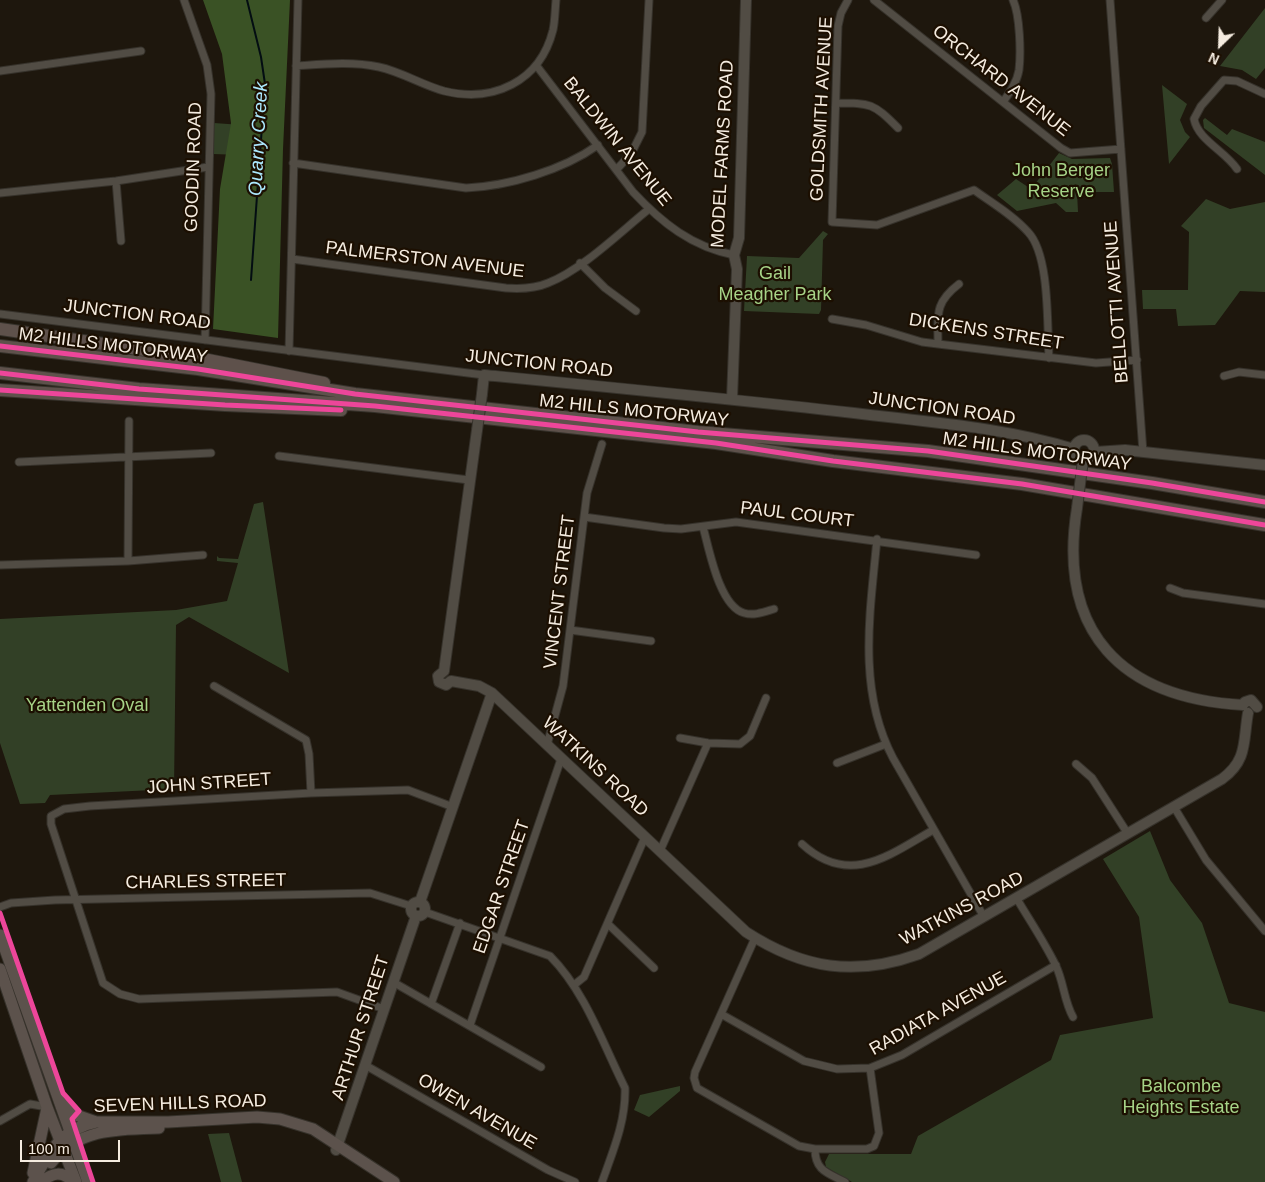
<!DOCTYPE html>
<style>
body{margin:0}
#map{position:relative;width:1265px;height:1182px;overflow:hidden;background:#1e170d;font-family:Arial,sans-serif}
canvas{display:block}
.north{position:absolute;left:1195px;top:20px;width:50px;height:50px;-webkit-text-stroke:4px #1c0f01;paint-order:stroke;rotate:204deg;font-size:14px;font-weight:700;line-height:20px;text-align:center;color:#f5ece0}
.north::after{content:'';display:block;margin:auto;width:18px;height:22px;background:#f5ece0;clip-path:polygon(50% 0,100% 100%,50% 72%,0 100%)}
.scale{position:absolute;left:20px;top:1140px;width:100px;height:22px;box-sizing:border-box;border:2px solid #f5ece0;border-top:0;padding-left:6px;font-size:15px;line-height:18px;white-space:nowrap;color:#f5ece0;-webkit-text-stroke:4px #1c0f01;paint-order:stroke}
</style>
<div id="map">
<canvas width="1265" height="1182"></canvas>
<div class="north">N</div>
<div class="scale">100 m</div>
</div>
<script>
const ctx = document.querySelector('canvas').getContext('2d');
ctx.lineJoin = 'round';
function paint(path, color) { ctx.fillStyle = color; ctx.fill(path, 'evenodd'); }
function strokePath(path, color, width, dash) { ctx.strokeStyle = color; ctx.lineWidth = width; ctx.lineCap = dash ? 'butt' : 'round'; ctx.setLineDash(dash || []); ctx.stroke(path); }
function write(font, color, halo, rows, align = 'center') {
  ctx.font = font + ' Arial,sans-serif'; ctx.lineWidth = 4.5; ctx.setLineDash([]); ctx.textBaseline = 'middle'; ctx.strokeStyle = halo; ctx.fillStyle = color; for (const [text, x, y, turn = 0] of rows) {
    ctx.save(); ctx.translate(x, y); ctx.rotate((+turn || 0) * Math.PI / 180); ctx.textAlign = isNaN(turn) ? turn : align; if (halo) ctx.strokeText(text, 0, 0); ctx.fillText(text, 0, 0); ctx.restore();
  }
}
const green = new Path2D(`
 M1265,8V68L1256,79L1242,70L1220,66Z
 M1162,85L1187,104L1180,120L1185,132L1190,137L1169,164Z
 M1205,118L1227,135L1232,129L1265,142V175L1204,128L1203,120Z
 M214,123L242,125V155L213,154Z
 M1059,153L1072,159L1110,158L1112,164L1114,192H1077L1078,212H1066L1056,203L1017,211L997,195L1016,179L1031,189Z
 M1206,199L1230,209L1265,202V292L1240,291L1215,325L1178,326L1176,309H1143L1142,290H1188L1189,232L1181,226Z
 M823,231L828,234L823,240L821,310L819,314L744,311L747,256L799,258Z
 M263,502L289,673L189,617L176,625L174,789L50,795L45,803L20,804L0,743V619L176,610L227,601L238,563L217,561V556L219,558L238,559L254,504Z
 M1150,831L1170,880L1202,923L1229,1003L1265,1012V1182H852L826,1167L825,1162L829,1154H911L918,1136L1051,1060L1060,1035L1153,1018L1139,917L1103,859Z
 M680,1086V1091L649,1117L634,1110L640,1095Z
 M229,1133L242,1182H221L208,1134Z`);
const forest = new Path2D(`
 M203,0H290L283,149L278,338L213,329L220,189L231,123L222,54Z`);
const stream = new Path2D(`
 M247,0L261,57L265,84L251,280`);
const street = new Path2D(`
 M184,0L207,65L211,94L205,340
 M848,0L841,13L838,26L832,222L877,225L974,190C992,203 1013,215 1028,232C1050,255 1047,325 1049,358
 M874,0L1061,148L1070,153L1121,149
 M1110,0L1143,452
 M1206,18L1222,0
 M536,65L633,192C662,223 692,247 734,255
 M296,66C324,64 352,61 379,67C402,72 422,85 444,91C493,103 540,82 553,30C555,21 555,10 556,0
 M0,71L141,51
 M1003,102C1010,92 1017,82 1019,70C1021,53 1020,15 1013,0
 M836,103C871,103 873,103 898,128
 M293,163L466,188C509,186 563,170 598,145
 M617,169L631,154L642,132L649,0
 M1237,169C1225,151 1198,140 1194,119L1201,106L1224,80L1237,81L1265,94
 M116,181L121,241
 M0,193L116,181L208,167
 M292,259L506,288C520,289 534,289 548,283C583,269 619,233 649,209
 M580,263L605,288L636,311
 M0,314L484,375
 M832,319L866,325L922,342L938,344L1096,363L1137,360
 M938,344C938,315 934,303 959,284
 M289,351L298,0
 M1224,376L1239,372L1265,375
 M279,456L469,480
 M19,462L211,453
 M584,517L664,528L681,529L736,522L976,555
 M703,527C709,548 719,606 744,613C754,616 764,612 774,609
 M877,539C870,613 857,690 893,758L984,917
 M128,561L129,421
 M0,565L128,561L203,555
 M1170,588L1183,593L1265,604
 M570,630L651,641
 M214,686L306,740L309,754L311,793
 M680,738L708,743L740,744L750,736L766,698
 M547,745L563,686L587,493L602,444
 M837,763L886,744
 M1076,764L1092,778L1128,834
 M1174,807L1206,860L1265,931
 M802,844C849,887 888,856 933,830
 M660,851L708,743
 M1017,899C1030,921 1045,943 1056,966C1064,983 1064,1001 1073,1017
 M0,907L11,903L55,900L370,893L411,906
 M425,912L550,956C585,991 603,1044 625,1088C626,1121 613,1151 602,1182
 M608,924L654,968
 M755,938L695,1072L694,1078L697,1088L799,1146L815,1149H867L874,1146L879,1133L870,1068
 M393,982L541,1067
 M574,985L584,977L645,837
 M431,1004L460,923
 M384,1009L337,992L139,999L120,994L103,983L51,824V816L64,809L90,806L311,793L408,790L453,807
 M721,1014L804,1061L837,1069L870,1068L902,1055L1056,965
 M470,1025L561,759
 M365,1065L548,1170L575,1182
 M0,1121L30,1104L47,1107
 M815,1149C815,1171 828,1173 845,1182`);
const secondary = new Path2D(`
 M482,394L484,375C607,387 731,399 854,413C927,422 1003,427 1074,449
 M732,399L737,269L734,255L739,238L746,0
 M1074 450a10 10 0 1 1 20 0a10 10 0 1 1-20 0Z
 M1095,452L1125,450L1265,465
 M1077,508C1057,632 1121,698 1243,705
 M444,671L477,430
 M444,671L438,676L439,682L446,685L451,681
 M451,681L479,686L492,693L746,932C803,969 855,977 919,954L1222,779C1248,760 1243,741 1248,713
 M1243,705L1245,702L1251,700L1257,707
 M411 909a7 7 0 1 1 14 0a7 7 0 1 1-14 0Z
 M420,902L492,693
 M336,1150L416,916`);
const primary = new Path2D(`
 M0,935L88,1182
 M0,969L47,1107L76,1182
 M60,1102L76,1115L96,1122
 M51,1163C78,1128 119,1129 159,1128
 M33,1173L47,1108
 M33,1182C49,1152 61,1129 96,1122H168L257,1117L280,1119L313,1129L394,1182
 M41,1182C53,1172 62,1171 74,1182`);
const highway = new Path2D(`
 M0,329L193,357L324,383
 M0,346L198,369L355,394L698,432L928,451L1152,483L1265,502
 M0,373L139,389L375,406L716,443L833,461L1022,484L1265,525
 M0,390L225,405L341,410`);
const secondaryBridge = new Path2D(`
 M477,430L482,394
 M1077,508L1083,460`);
const cycleway = new Path2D(`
 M0,346L198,369L355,394L698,432L928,451L1152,483L1265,502
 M0,373L139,389L375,406L716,443L833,461L1022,484L1265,525
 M0,390L225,405L341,410
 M0,913L63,1093L79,1111L72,1119L93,1182`);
const streetNames = [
 ["ORCHARD AVENUE",1001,81,38],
 ["GOLDSMITH AVENUE",822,109,-87],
 ["BALDWIN AVENUE",617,142,51],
 ["MODEL FARMS ROAD",723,154,-87],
 ["GOODIN ROAD",194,167,-88],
 ["PALMERSTON AVENUE",425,260,7],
 ["BELLOTTI AVENUE",1117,302,-94],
 ["JUNCTION ROAD",137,315,7],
 ["DICKENS STREET",986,332,9],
 ["M2 HILLS MOTORWAY",113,346,7],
 ["JUNCTION ROAD",539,364,6],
 ["JUNCTION ROAD",942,409,8],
 ["M2 HILLS MOTORWAY",634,411,6],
 ["M2 HILLS MOTORWAY",1037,452,8],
 ["PAUL COURT",797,515,7],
 ["VINCENT STREET",560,592,-83],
 ["WATKINS ROAD",595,767,43],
 ["JOHN STREET",209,784,-4],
 ["CHARLES STREET",206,882,-1],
 ["EDGAR STREET",502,887,-71],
 ["WATKINS ROAD",962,909,-28],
 ["RADIATA AVENUE",938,1014,-29],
 ["ARTHUR STREET",361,1028,-72],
 ["SEVEN HILLS ROAD",180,1104,-2],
 ["OWEN AVENUE",477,1112,30]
];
const parkNames = [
 ["John Berger",1061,171],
 ["Reserve",1061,192],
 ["Gail",775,274],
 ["Meagher Park",775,295],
 ["Yattenden Oval",87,706],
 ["Balcombe",1181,1087],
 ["Heights Estate",1181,1108]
];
const waterNames = [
 ["Quarry Creek",259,139,-87]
];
paint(green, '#324026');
paint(forest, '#3a5225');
strokePath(stream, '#030d12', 2);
strokePath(street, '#36322b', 9);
strokePath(secondary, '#36322b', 12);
strokePath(primary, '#36322b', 13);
strokePath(highway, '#36322b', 14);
strokePath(street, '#514c44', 7);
strokePath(secondary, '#514c44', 10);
strokePath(primary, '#5c524c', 11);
strokePath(highway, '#5e514b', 12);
strokePath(secondaryBridge, '#36322b', 12, []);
strokePath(secondaryBridge, '#514c44', 10);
strokePath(cycleway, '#ed469a', 5);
write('18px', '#f5ece0', '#1c0f01', streetNames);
write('18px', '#a6d387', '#1c0f01', parkNames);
write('italic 19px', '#ace8fe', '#1c0f01', waterNames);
</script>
